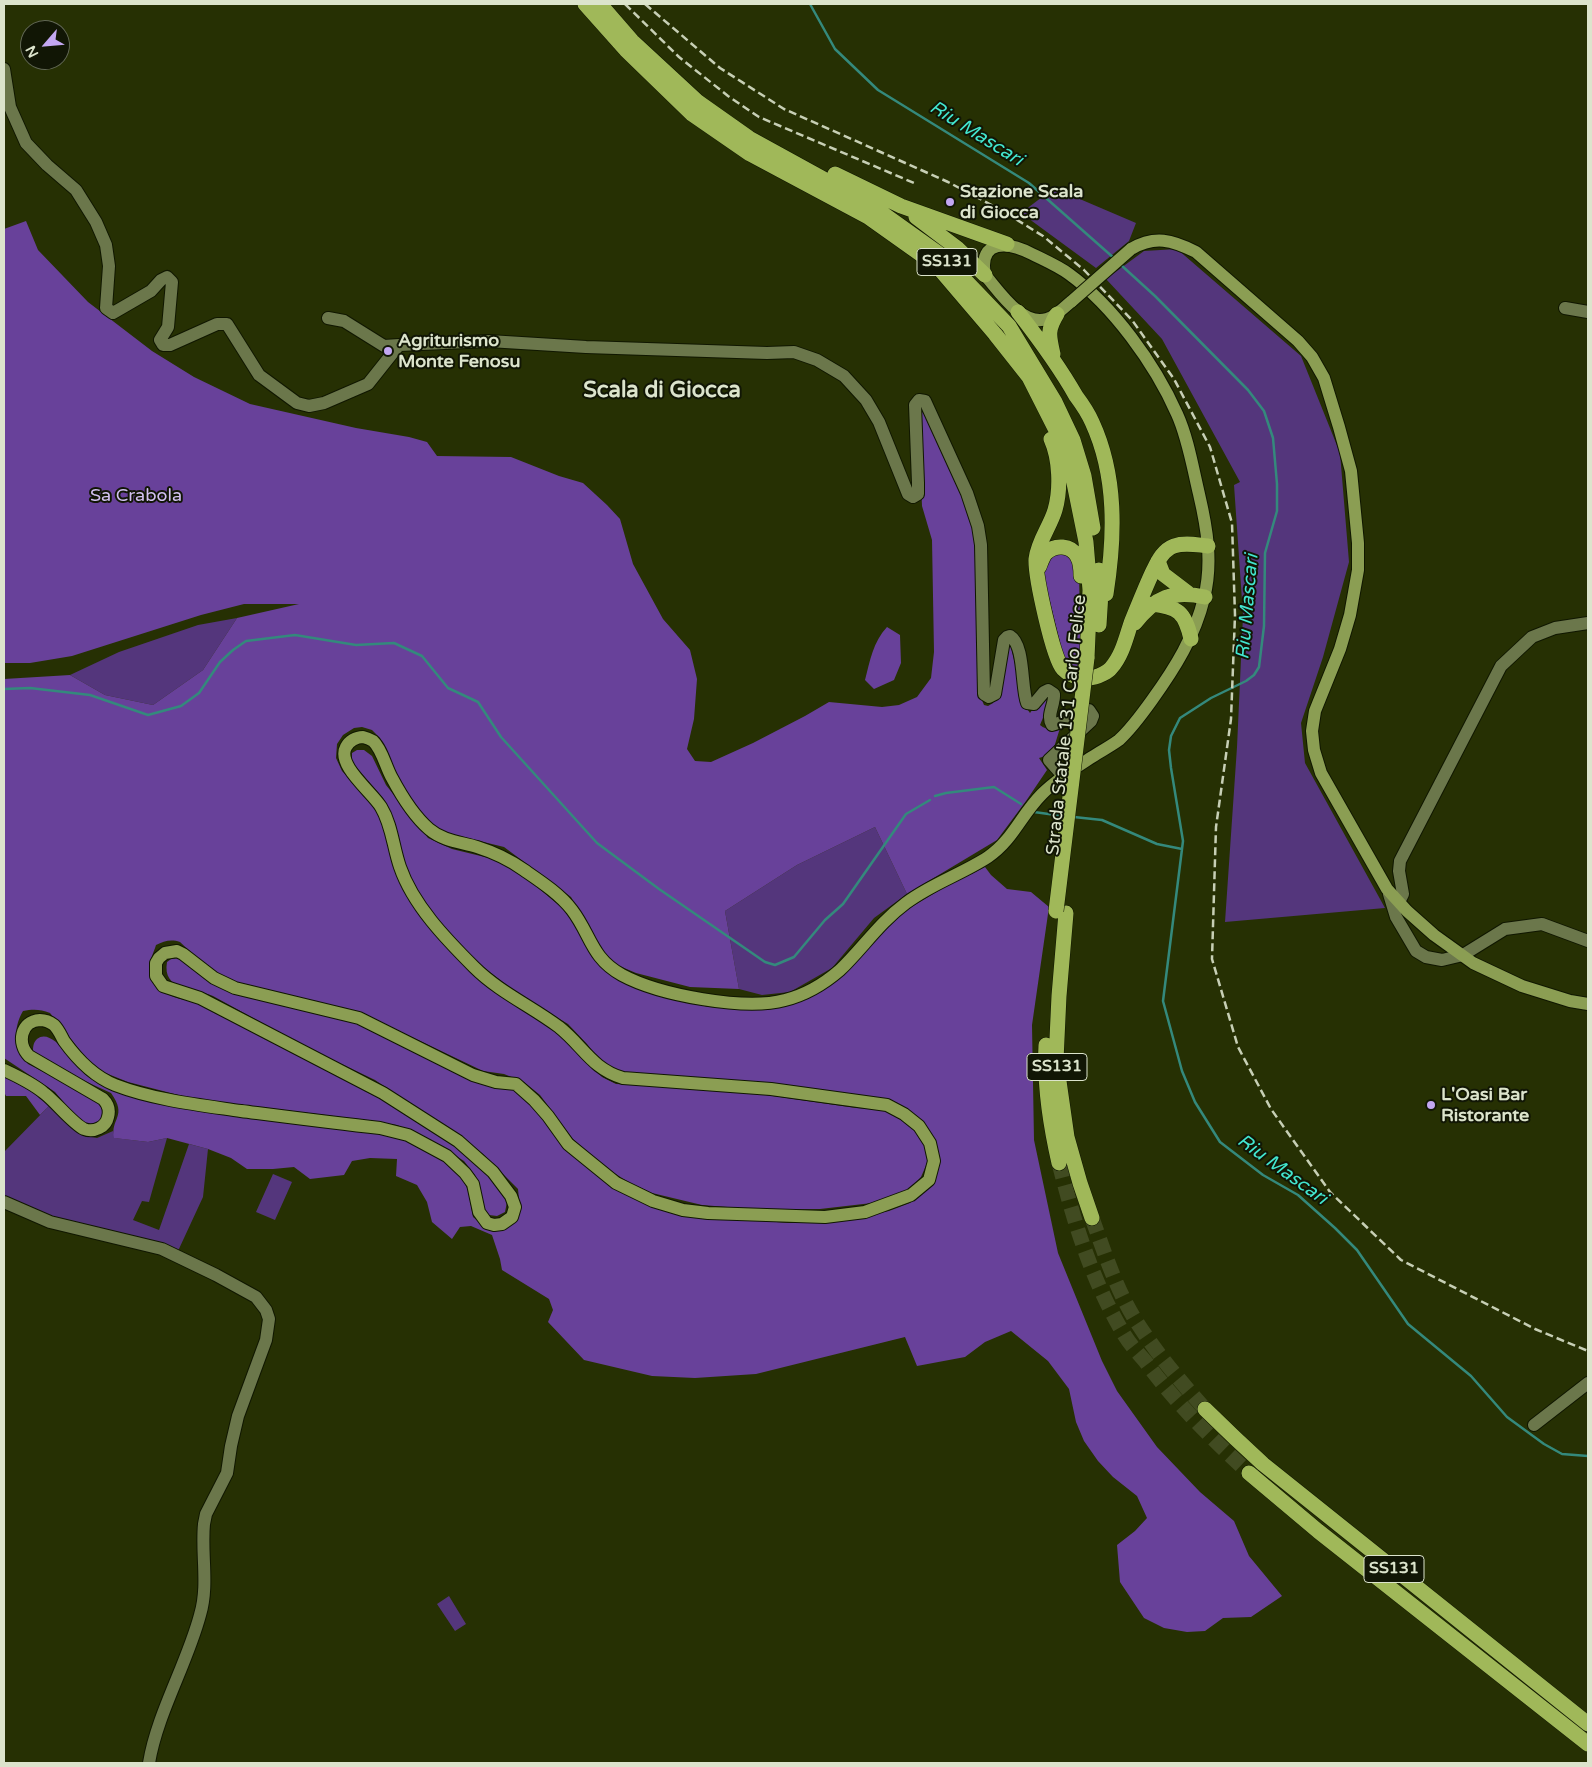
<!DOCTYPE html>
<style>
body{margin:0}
#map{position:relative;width:1592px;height:1767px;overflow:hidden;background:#263003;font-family:"Varela Round",sans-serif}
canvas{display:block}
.frame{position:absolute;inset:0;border:5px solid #dce4cc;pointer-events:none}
.north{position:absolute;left:20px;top:20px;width:50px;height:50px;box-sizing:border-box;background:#111605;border:1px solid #626855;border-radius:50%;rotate:243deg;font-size:14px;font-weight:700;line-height:20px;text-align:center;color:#dce4cc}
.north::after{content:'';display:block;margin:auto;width:18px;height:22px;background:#c3a7f2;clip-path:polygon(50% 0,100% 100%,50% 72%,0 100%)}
</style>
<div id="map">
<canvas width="1592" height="1767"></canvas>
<div class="frame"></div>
<div class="north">N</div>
</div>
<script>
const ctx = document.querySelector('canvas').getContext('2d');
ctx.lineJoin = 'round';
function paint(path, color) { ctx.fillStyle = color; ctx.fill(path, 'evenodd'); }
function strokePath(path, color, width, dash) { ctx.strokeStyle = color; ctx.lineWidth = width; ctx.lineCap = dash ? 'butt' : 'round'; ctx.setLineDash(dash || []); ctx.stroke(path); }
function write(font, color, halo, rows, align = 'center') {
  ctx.font = font + ' "Varela Round",sans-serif'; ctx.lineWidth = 4; ctx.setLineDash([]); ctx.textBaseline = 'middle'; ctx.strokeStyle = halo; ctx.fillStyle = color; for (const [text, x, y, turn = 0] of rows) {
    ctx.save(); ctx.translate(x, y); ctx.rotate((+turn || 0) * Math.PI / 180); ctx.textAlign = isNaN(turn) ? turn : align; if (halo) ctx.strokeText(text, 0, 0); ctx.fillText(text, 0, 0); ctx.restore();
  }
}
const green = new Path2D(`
 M1054,188L1136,223L1129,241L1096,268L1021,213Z
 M1177,249L1301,356L1340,453L1349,562L1323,657L1301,723L1305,763L1385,908L1225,922L1237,747L1243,615L1234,485L1240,482L1162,339L1106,279L1144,251Z
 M237,618L203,670L153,705L105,695L70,675L119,652L198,625Z
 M875,827L907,894L874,918L832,968L790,992L762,995L739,989L725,911L797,865Z
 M50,1105L85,1136L97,1138L113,1131L115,1138L148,1142L167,1138L149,1202L142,1201L133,1220L159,1230L189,1144L208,1149L203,1197L178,1251L50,1217L4,1197V1152Z
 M273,1174L292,1182L275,1220L256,1212Z
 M449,1596L466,1624L455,1631L437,1604Z`);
const forest = new Path2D(`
 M26,221L38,250L88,302L152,351L194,377L250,404L356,428L409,437L427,442L437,456L511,457L559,476L583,483L607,505L620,519L633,564L663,619L690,650L697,679L694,719L687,749L695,761L711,762L753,743L805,716L829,702L882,707L899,705L917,697L931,678L934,652L932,540L922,506L918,415L921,406L972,518L979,553V693L984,705L988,706L993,703L1009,639L1025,706L1030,713L1040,699L1050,696L1049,703L1040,725C1046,730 1052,730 1060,728L1052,754L1039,758L1047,770L1026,801L997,840L907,894L875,827L797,865L725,911L739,989L690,987L636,973L617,965L602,952L571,897L547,879L504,847L455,835L436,828L427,821L400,782L380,738L372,730L362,727L354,728L343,735L337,744L336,758L342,771L374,805L434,930L557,1032L602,1077L616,1084L686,1087L752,1093L856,1108L886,1110L914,1127L924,1142L927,1153V1163L921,1177L911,1188L894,1197L872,1203L820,1209L765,1210L702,1205L652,1193L630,1183L614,1173L590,1154L573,1139L540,1095L524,1082L504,1074L483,1071L395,1029L254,988L214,974L180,942C171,939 164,941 156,945C154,952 149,961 150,968C152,994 178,1000 199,1002L359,1086L442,1135L501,1187L507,1202L505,1212L497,1216L489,1215L485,1211L475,1175L464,1161L434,1142L411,1131L397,1125L366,1120L194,1099L128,1082L103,1072L87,1059L50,1013C40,1009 33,1009 23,1011C12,1030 15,1047 28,1064L93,1097L103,1106C103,1117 102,1121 91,1126L80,1122L55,1092L4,1058V679L70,675L105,695L153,705L203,670L237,618L299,604H244L201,615L72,656L30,663H4V229Z
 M1069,553L1079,575L1080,618L1083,634L1077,668L1067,662L1063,655L1042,569L1054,554Z
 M887,627L900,635L901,663L894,680L874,689L865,680C870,661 873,642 887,627Z
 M357,750H364L372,756L386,785L428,838L452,849L493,859L518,871L568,913L598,964L620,978L659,993L708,1007L767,1010L797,1002L884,931L905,911L943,888L985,867L991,875L1007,889L1031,892L1049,907L1032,1025L1034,1140L1058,1253L1102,1361L1117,1391L1157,1447L1200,1492L1234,1521L1249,1556L1282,1596L1251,1617L1223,1618L1205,1631L1187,1632L1164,1628L1144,1618L1120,1582L1117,1545L1135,1531L1147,1518L1137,1496L1113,1477L1098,1461L1084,1441L1076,1422L1069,1389L1048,1361L1011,1331L985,1342L965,1357L917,1366L905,1337L756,1374L695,1378L652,1376L584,1360L548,1322L553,1310L549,1299L502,1270L500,1259L492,1235L471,1226L460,1227L452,1239L432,1222L427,1202L417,1185L396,1176L397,1159L370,1158L352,1161L344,1175L310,1179L294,1167L273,1169H247L231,1158L208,1149L167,1138L148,1142L114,1138C110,1118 128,1117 111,1093L43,1062L33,1053C33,1047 33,1043 37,1039C53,1026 75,1067 87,1076C95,1082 106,1086 115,1091L402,1137L450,1164L462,1178L468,1190L473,1217L480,1223L494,1228L520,1209L518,1189L483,1154L467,1142L375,1080L306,1047L213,996C193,987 162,991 167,962L171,959L180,958L208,980L359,1022L513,1089L522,1094L617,1190L738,1219L789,1223L846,1220L889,1211L910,1203L924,1191L939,1163V1153L931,1134L916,1116L897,1105L619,1072L600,1061L587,1044L568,1024L517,993L477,962L429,910L408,875L392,816L383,798L352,762V753Z
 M4,1076L32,1092L50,1105L40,1115L26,1096H6L4,1092Z`);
const stream = new Path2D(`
 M810,4L835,49L878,90L1029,183L1115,259
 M1121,265L1155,296L1248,390L1264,411L1273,438L1277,484V511L1265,553L1264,626L1259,667L1254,675L1246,681L1211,698L1180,718L1171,736L1169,750L1171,768L1183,841L1163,1001L1182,1071L1195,1102L1220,1142L1263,1175L1298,1195L1335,1228L1357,1250L1408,1324L1471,1376L1507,1417L1544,1444L1562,1454L1588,1456
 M4,689L30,688L90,695L148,715L181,706L199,693L220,662L233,650L246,641L295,635L356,645L394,643L422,656L448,688L478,702L501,737L597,843L659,889L765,962L775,965L794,957L825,920L843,904L906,814L930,800
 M935,796L946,793L994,787L1021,804
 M1034,812L1063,816
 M1074,817L1102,820L1157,844L1182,849`);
const highwayTunnel = new Path2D(`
 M1059,1163C1074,1222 1091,1278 1122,1331C1128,1342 1137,1352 1145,1361C1176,1403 1211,1438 1249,1473
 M1092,1218C1105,1254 1117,1292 1138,1324C1158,1355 1181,1382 1205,1409`);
const minor = new Path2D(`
 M4,69L10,107L26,143L47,165L76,190L96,222L106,245L109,266L106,308L113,313L151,291L161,280L167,277L172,282L168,327L160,340L163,345H170L217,324H227L259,375L297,403L309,406L324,403L368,384L399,345L384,346L344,321L328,318
 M1565,308L1588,312
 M399,345L489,341L586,347L767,353L794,352L817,360L844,376L866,400L879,422L908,494L913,497L918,494V483L915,405L919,400L925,401L967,493L978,526L981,545L984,694L989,697L995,694L1004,640L1007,637L1010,636C1025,645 1021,688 1027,703L1034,704L1044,692L1048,690L1054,694C1055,705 1046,715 1052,725C1065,722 1076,713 1089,710L1093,716L1091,721L1049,760L1063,776
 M1389,894L1396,917L1416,951L1426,957L1442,960L1463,955L1505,929L1542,924L1588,941
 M1399,902L1403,894L1399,871L1400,861L1501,666L1532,637L1555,628L1588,623
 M4,1202L50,1222L162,1249L216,1275L256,1297L266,1310L269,1319L266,1340L238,1416L231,1446L227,1473L206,1514L204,1524C201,1554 209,1585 200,1615C187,1664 157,1714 149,1763
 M1534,1425L1588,1383`);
const major = new Path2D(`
 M1131,249C1155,235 1172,240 1196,252L1298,341L1312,357L1324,378L1339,427L1351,471L1358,543V570L1350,615L1340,649L1315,711L1312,731L1314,750L1321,773L1387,889L1407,911L1434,935L1473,963L1522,986L1570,1001L1588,1004
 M4,1070C17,1076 32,1083 44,1093C55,1101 73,1124 84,1129C94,1133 106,1127 108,1117C110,1110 108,1104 103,1099L29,1056C17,1044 20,1021 40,1020C45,1020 50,1022 54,1025C59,1030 61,1036 64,1041C77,1059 95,1077 115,1085C154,1100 200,1105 241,1111C288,1117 334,1123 380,1128L408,1135L447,1156L465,1173L473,1184L479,1212L487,1223L494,1225L502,1224L512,1217L515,1207L511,1196L493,1172L458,1141L383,1093L200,998L163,986L156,976V963L159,958L165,953L177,951L183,954L214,978L235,988L359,1018L473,1075L496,1082L516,1084L534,1100L548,1116L568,1144L616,1183L653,1201L683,1210L708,1213L825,1217L865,1212L911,1195L929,1180L934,1161L930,1143L919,1126L904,1114L887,1105L771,1089L623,1078C592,1069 583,1046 559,1027C531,1006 499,992 474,967C446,939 413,905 400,867C393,847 392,825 381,807C372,792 336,765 346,747C349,741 356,737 363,737C367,738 370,739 373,741C382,749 386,768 392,778C401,795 414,816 429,829C443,841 460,842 477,847C493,852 510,860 524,870C540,881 560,894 572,910C591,935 591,958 622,975C659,995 745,1011 785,1000C805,995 825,983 840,970C863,948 879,923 906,903C931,884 962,874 988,857C1013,840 1021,815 1042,794C1057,779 1075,768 1092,757C1101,751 1111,746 1119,740C1132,728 1142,714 1152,700C1175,668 1195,636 1204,598C1213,563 1207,528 1199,494C1193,469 1188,438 1177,414C1155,364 1113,306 1069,274C1058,266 1044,260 1032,254C1009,242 978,238 985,275C999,291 1022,327 1047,319C1057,316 1064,307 1072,301`);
const highway = new Path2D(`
 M585,4L626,50L692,114L750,154L868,217L937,266L995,334L1029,377L1064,446L1073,478L1086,542L1090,590L1087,658
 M600,4L632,41L698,102L749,138L871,205L941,255L1009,326L1055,402L1073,440L1084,476L1093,528
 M835,174L901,206L1007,244
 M916,217L957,248L985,275
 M1018,312C1039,339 1059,366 1076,396C1082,404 1088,413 1092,422C1117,476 1115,537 1106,594
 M1053,354C1049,336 1047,330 1057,314
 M1051,439C1060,459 1061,489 1055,510C1050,527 1038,541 1036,559C1035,576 1053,658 1063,669C1071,677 1084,680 1095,677C1099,676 1108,672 1111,668C1122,656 1126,638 1131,623C1138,606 1145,588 1153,571C1158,561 1163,550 1174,546C1185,542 1197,545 1208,546
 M1158,561L1163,574L1188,593
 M1039,567C1041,562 1043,556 1046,553C1055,544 1071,545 1077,556C1081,562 1081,569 1081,576
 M1099,570L1101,593L1099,625
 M1152,604C1178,607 1185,612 1191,639
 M1135,623C1155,597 1173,590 1205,597
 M1066,913L1059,996L1056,1060L1067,1137L1080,1183L1092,1218
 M1046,1045C1044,1085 1050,1124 1059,1163
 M1205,1409L1235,1438L1263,1464L1588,1724
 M1249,1473L1318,1531L1588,1744`);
const rail = new Path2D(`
 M625,4L679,57L728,96L759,117L914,183
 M645,4L720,68L784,109L948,182L1001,210L1043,236L1084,270L1132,320L1174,379L1210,447L1232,523L1235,615L1231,719L1216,827L1212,959L1238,1047L1271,1109L1330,1192L1401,1260L1535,1329L1588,1351`);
const majorBridge = new Path2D(`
 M1072,301L1131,249`);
const highwayBridge = new Path2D(`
 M1056,911L1087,658`);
const markers = [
 [950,202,5,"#c3a7f2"],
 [388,351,5,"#c3a7f2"],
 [1431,1105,5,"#c3a7f2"]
];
const shields = [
 [947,262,60],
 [1057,1067,60],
 [1394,1569,60]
];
const shieldNames = [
 ["SS131",947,262],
 ["SS131",1057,1067],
 ["SS131",1394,1569]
];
const poiNames = [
 ["Stazione Scala",960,192],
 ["di Giocca",960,213],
 ["Agriturismo",398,341],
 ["Monte Fenosu",398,362],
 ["L'Oasi Bar",1441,1095],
 ["Ristorante",1441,1116]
];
const parkNames = [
 ["Sa Crabola",136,496]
];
const streetNames = [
 ["Strada Statale 131 Carlo Felice",1067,725,-84]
];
const waterNames = [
 ["Riu Mascari",976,134,32],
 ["Riu Mascari",1248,607,-85],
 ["Riu Mascari",1282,1170,36]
];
const districtNames = [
 ["Scala di Giocca",662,391]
];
paint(green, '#54367c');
paint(forest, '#68419a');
strokePath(stream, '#34897c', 2.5);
strokePath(highwayTunnel, '#414b21', 15, [15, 8]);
strokePath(minor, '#101700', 14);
strokePath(major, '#101700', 14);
strokePath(highway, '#101700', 16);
strokePath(minor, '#6b774b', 12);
strokePath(major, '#8b9e53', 12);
strokePath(highway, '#a0b859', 15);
strokePath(rail, '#c7cfb5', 2.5, [8, 4]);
strokePath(majorBridge, '#101700', 14, []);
strokePath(highwayBridge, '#101700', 16, []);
strokePath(majorBridge, '#8b9e53', 12);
strokePath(highwayBridge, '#a0b859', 15);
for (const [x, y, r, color] of markers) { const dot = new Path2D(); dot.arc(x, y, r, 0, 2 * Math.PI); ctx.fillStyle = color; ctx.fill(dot); strokePath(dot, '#111605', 2); }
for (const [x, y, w] of shields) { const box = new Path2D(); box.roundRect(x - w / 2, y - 13.5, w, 27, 4); ctx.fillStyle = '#111605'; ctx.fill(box); strokePath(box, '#dce4cc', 1); }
write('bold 16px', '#dce4cc', null, shieldNames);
write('bold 18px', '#dce4cc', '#111605', poiNames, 'left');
write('18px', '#d2c1f1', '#111605', parkNames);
write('18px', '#dce4cc', '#111605', streetNames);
write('italic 19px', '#42e6cf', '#111605', waterNames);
write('bold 22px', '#dce4cc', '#111605', districtNames);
</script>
